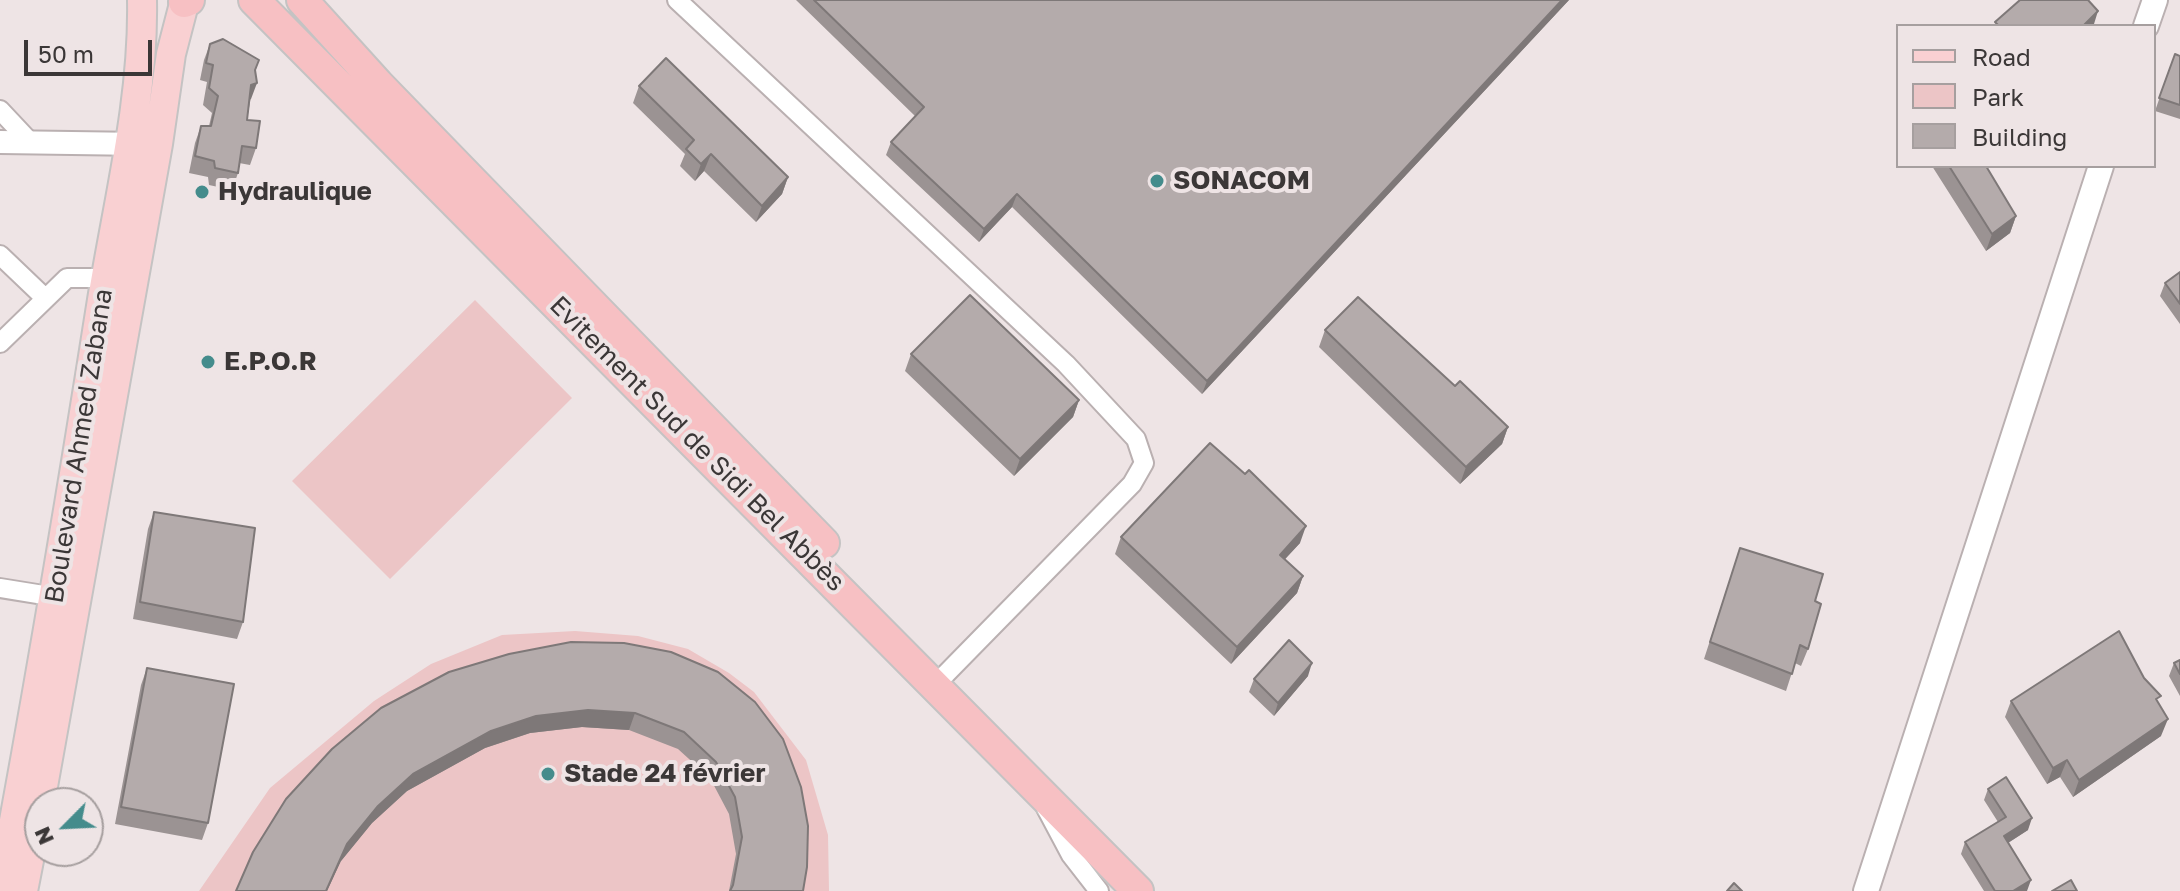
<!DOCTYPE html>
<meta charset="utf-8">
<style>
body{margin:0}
#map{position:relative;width:2180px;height:891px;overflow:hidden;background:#eee4e5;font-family:"Golos Text",sans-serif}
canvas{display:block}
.legend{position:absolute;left:1896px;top:24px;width:260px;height:144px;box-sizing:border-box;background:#eee4e5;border:2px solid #a69f9f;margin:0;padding:10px 14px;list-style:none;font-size:24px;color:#3b3737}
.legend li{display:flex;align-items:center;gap:16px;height:40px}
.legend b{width:40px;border:2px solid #a69f9f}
.north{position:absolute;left:24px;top:787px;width:80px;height:80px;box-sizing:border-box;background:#eee4e5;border:2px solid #a69f9f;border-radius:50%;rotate:246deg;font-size:22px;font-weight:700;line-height:32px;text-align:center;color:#3b3737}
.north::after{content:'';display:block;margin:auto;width:28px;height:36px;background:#448c8c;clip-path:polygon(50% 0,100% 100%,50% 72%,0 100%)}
.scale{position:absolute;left:24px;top:40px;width:128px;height:36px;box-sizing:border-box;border:4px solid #3b3737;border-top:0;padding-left:10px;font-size:24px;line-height:28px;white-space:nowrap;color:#3b3737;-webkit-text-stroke:6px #eee4e5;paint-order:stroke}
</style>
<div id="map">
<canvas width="2180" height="891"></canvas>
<ul class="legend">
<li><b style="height:10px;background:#f9d0d2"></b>Road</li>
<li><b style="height:22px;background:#ecc5c6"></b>Park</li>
<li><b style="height:22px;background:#b4abab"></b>Building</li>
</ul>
<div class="north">N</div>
<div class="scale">50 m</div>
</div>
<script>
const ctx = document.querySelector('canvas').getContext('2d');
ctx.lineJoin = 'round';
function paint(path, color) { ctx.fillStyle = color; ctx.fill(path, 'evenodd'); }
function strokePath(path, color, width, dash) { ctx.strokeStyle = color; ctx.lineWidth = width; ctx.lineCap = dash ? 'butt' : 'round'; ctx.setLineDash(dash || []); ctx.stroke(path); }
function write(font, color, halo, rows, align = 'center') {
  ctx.font = font + ' "Golos Text",sans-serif'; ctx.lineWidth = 8; ctx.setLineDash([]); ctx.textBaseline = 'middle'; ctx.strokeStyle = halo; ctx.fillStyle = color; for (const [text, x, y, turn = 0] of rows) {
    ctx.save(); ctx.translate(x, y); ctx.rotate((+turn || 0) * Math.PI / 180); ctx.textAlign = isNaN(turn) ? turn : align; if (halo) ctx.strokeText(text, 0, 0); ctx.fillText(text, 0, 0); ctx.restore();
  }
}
const green = new Path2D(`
 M475,300L572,398L390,579L292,481Z
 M575,631L638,636L688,649L729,673L754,692L806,760L828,835L829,891H199L270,788L374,701L431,664L502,635Z`);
const minor = new Path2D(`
 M677,0L1066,364L1136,439L1144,463L1132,484L936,684
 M0,110L31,143
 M0,255L45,298
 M0,343L67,278H106
 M0,588L62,598
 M1046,808L1071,855L1099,891`);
const tertiary = new Path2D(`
 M0,142L143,144`);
const secondary = new Path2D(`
 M2146,26L2155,0
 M1866,891L2101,166`);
const primary = new Path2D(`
 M40,803L158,144L171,54L185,0
 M1,891C38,694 71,497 102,300C118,201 144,100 142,0
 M23,891L40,804`);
const trunk = new Path2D(`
 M254,0L1138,891
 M302,0L378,84L824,543
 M184,2L189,0`);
const wall = new Path2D(`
 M796,0H1569L1202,394L1012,207L979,242L886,155L891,142L915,116Z
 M210,44L259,60L255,72L247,120L256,148L250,165L239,163L238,173L232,190L209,185L208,177L189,173L195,143L201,126H209L212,113L203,105L207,82L200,80L204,60Z
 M2175,54L2180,56V119L2155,111Z
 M639,86L788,177L782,194L756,222L704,171L695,181L680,166L685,154L633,103Z
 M1932,166H1986L2016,216L2010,233L1986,251Z
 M2180,272V324L2160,296L2165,283Z
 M1325,330L1455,386L1508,427L1502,444L1460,484L1319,347Z
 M911,354L1079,400L1073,417L1014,476L905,371Z
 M154,512L243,622L237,639L133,619L148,529Z
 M1121,537L1300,543L1285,559L1303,576L1297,593L1231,664L1115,554Z
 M1740,548L1815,601L1808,649L1801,666L1795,663L1786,691L1704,659Z
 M671,652L803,891H729L736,854L729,814L710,778L678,749L629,730L582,727L530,733L485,748L407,791L372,823L341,861L253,852Z
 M2180,660V696L2169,676L2174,663Z
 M147,668L208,823L202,840L115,824L141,685Z
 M1308,676L1274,716L1249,692L1254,679Z
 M2144,678L2158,703L2161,736L2073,797L2060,777L2047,784L2005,717L2011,701Z
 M1988,789L2028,830L2008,843L2027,891H1984L1961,854L1965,842L1998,822L1984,800Z`);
const shadedWall = new Path2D(`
 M1562,0H1569L1202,394L1207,381Z
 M2098,11L2094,24L2092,26H2083Z
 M257,83L251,99L245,102L251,85Z
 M711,154L704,171L695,181L701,164Z
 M788,177L782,194L756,222L762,206Z
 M1017,194L1012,207L979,242L984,229Z
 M2016,216L2010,233L1986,251L1992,234Z
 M1079,400L1073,417L1014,476L1020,459Z
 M1508,427L1502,444L1460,484L1466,467Z
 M1306,526L1300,543L1274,571L1280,555Z
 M1303,576L1297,593L1231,664L1237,647Z
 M1312,663L1308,676L1274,716L1278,703Z
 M588,710L635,713L629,730L582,727L530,733L485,748L407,791L372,823L341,861L327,891H326L347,844L378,806L413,774L491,731L536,716Z
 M2168,719L2161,736L2073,797L2079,780Z
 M2067,760L2060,777L2047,784L2053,768Z
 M2032,818L2028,830L2000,848L2004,836Z
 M2031,880L2027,891H2013Z`);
const building = new Path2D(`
 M814,0H1562L1207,381L1017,194L984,229L891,142L924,107Z
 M2020,0H2088L2098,11L2083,26H1999L1995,22Z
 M223,39L259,60L255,70L257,83L251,85L247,120L260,121L256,148L242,146L238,173L215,168L214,161L195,156L201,126H211L218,96L209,88L213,65L206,63L210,44Z
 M2175,54L2180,56V105L2159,98Z
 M666,58L788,177L762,206L711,154L701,164L686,149L694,140L639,86Z
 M1949,166H1986L2016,216L1992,234Z
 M2180,272V304L2165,283Z
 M970,295L1079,400L1020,459L911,354Z
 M1358,297L1455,386L1460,381L1508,427L1466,467L1325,330Z
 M1210,443L1245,474L1249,470L1306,526L1280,555L1303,576L1237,647L1121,537Z
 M154,512L255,528L243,622L140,602Z
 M1740,548L1823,574L1815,601L1821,604L1808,649L1800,645L1792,674L1710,642Z
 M2119,631L2144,678L2161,696L2156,699L2168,719L2079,780L2067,760L2053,768L2011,701Z
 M1289,640L1312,663L1278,703L1254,679Z
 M571,642L624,643L671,652L718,672L755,702L783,739L801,787L808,826L807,867L803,891H730L733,885L742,837L735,797L716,762L684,732L635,713L588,710L536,716L491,731L413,774L378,806L347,844L326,891H236L253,852L286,799L332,749L381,708L449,672L509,654Z
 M2180,660V674L2174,663Z
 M147,668L234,684L208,823L121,807Z
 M2006,777L2032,818L2004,836L2031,880L2013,891H1995L1965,842L2006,817L1988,789Z
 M2071,880L2077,891H2052Z
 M1734,883L1742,891H1727Z`);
const markers = [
 [1157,181,8,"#448c8c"],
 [202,192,8,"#448c8c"],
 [208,362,8,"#448c8c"],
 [548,774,8,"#448c8c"]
];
const poiNames = [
 ["SONACOM",1173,181],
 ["Hydraulique",218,192],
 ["E.P.O.R",224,362],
 ["Stade 24 février",564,774]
];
const streetNames = [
 ["Evitement Sud de Sidi Bel Abbès",697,444,45],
 ["Boulevard Ahmed Zabana",79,446,-81]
];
paint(green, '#ecc5c6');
strokePath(minor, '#bab0b1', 22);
strokePath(tertiary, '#bab0b1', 26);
strokePath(secondary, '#bab0b1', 28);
strokePath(primary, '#c4c3c3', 32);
strokePath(trunk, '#c4c3c3', 34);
strokePath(minor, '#fff', 18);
strokePath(tertiary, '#fff', 22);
strokePath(secondary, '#fff', 24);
strokePath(primary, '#f9d0d2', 28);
strokePath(trunk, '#f7c0c3', 30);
paint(wall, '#9b9393');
paint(shadedWall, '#7e7878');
paint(building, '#b4abab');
strokePath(building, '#7e7878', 2);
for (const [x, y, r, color] of markers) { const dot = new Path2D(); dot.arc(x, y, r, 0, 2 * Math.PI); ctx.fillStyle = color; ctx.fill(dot); strokePath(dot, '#eee4e5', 3); }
write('bold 26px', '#3b3737', '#eee4e5', poiNames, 'left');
write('26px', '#3b3737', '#eee4e5', streetNames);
</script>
